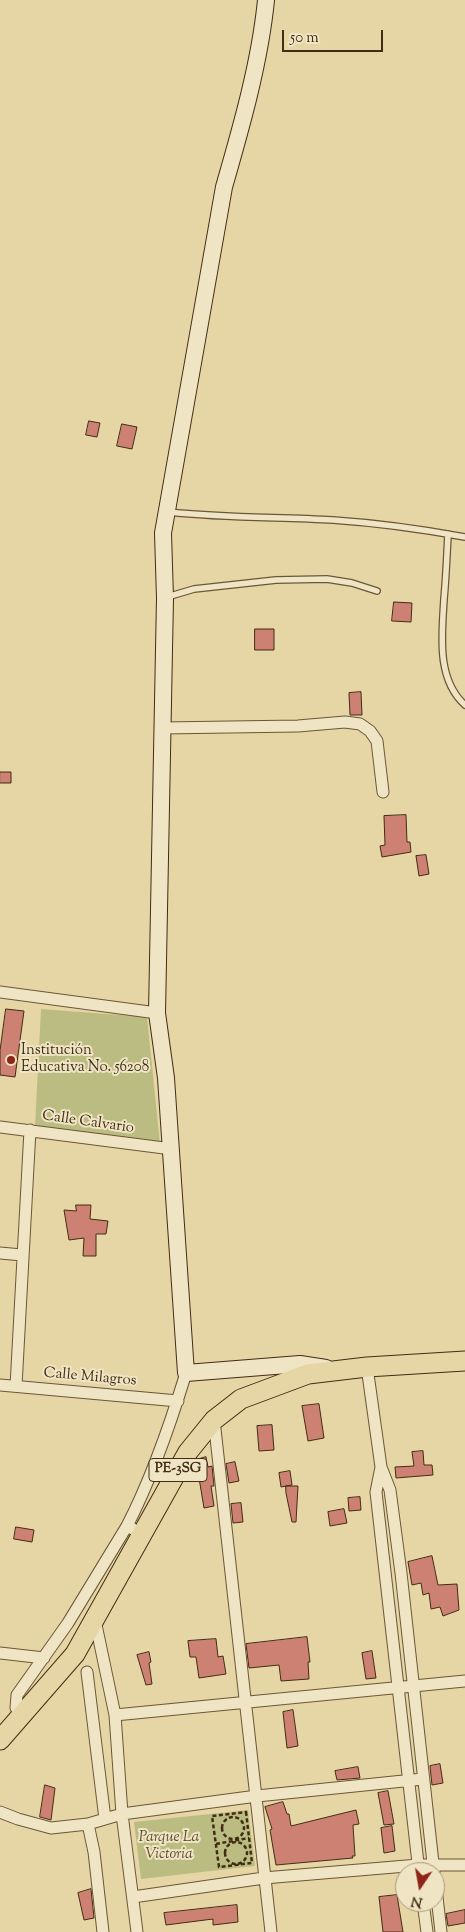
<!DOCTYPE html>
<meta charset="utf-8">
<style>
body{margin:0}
#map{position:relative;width:465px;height:1932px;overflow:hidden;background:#e6d5a5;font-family:"Sorts Mill Goudy",serif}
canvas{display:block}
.north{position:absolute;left:395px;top:1862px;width:50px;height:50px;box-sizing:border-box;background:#efe4c4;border:1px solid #a99b7e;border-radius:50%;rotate:192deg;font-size:14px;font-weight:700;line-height:20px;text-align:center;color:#412d14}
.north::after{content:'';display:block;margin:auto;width:18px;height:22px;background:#8f2418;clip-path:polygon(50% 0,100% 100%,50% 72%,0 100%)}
.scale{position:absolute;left:282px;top:30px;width:101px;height:22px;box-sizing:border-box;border:2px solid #412d14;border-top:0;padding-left:6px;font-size:15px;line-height:18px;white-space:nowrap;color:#412d14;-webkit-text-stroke:4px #efe4c4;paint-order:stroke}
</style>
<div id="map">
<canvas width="465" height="1932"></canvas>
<div class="north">N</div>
<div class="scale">50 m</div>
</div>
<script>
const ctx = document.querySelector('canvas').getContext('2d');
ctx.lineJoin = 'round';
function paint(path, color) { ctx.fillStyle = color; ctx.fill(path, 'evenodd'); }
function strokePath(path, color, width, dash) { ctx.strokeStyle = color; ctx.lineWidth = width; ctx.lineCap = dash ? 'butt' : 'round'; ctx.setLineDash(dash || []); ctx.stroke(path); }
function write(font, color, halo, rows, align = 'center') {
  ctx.font = font + ' "Sorts Mill Goudy",serif'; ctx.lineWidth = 4; ctx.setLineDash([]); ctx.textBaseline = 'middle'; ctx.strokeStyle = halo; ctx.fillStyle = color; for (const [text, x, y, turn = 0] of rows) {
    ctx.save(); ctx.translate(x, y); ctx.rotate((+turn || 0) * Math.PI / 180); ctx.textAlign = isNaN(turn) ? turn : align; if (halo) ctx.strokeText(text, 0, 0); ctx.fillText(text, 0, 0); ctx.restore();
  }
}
const green = new Path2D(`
 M41,1009L147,1017L160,1144L35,1127Z
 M248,1810L255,1866L141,1879L134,1822Z`);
const building = new Path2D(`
 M89,421L100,423L97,437L86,435Z
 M122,424L137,427L132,449L117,446Z
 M394,602L412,603L411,622L392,621Z
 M255,629H274V650H255Z
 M361,692L362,715H350L349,693Z
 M0,772H11V783H0Z
 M406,815L407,842H410L411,852L382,857L380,846L385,845L384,816Z
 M426,855L429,874L419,876L416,856Z
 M6,1009L24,1011L15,1077L0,1075V1051Z
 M76,1205H91L90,1219L108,1221L106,1234H96V1256H83L84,1238L69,1240L64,1210L76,1211Z
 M319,1404L324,1438L308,1441L302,1406Z
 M272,1425L274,1450L259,1451L257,1426Z
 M423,1451L424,1465H432L433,1475L396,1478L395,1467L414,1466L412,1452Z
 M206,1457L208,1467L212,1466L214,1486H211L214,1506L204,1508L196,1460Z
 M235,1462L239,1481L229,1483L226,1464Z
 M290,1471L292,1485L281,1487L279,1473Z
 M286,1486H298L296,1522H292L286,1493Z
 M360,1497L361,1510L349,1511L348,1498Z
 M241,1503L243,1522L233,1523L231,1504Z
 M344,1509L347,1523L330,1526L328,1512Z
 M16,1527L34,1530L32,1542L14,1539Z
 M432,1556L438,1585L457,1584L459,1610L443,1616L440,1607L431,1609L429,1593L423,1595L421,1583L412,1585L408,1562Z
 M307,1637L310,1662H308L309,1679L281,1681L279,1665L249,1668L246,1644Z
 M216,1639L218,1657L223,1656L226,1674L199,1678L196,1657H190L188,1641Z
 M372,1651L376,1678L366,1679L362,1653Z
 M149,1652L151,1662L149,1663L152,1684L146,1685L137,1655Z
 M293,1710L298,1746L287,1748L283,1712Z
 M440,1764L443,1783L432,1785L430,1766Z
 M358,1767L360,1778L337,1780L335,1771Z
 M45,1785L55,1788L51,1820L40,1817Z
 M388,1791L394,1824L384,1825L378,1793Z
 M283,1802L287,1814H289L291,1826L356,1810L359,1824L353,1825L355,1856H352L353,1858L276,1865L270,1830L272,1829L265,1807Z
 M392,1826L395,1851L384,1853L381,1828Z
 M91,1889L94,1918L84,1920L78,1893Z
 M397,1895L403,1932H383L379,1897Z
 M237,1905L238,1922L213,1925V1919L166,1925L164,1913Z
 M465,1910V1923L448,1926L446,1914Z`);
const path = new Path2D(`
 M246,1812L252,1863L219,1867L212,1816Z
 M222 1828a11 11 0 1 1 22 0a11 11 0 1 1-22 0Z
 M225 1853a11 11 0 1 1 22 0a11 11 0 1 1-22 0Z
 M216,1844L249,1838`);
const lane = new Path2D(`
 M169,512C223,518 278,517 333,520C377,523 421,529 465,537
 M448,534C447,555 446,577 444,599C442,634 436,679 465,705
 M167,597L194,589L276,580L327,579L352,583L377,591`);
const street = new Path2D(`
 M162,728L298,726L345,722L360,724L370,731L377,741L383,792
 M0,992L157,1013
 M0,1127L172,1149
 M0,1253L22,1255
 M367,1367L381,1467L390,1490L401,1573L434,1872
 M0,1385L178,1401
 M16,1386L30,1130
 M214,1420L271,1932
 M381,1467L376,1492L419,1872
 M133,1529L127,1526C152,1478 170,1425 186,1373
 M95,1620L115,1715L465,1681
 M0,1653L44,1658
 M87,1672L105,1819
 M22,1715L16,1708L17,1695L68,1623L127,1526
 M115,1715L122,1814L137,1932
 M0,1812L18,1819L51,1828L88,1824
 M435,1879L441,1932
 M133,1897L264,1878L418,1865H465
 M423,1902L427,1932
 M103,1932L94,1852L88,1824L122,1814L257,1796L423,1779`);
const secondary = new Path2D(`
 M266,0C260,62 241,128 224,187L163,533L165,598L157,1013L166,1078L186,1373L300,1364L326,1368`);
const primary = new Path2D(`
 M0,1740L75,1654L188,1452L214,1420L241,1399L308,1374L367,1367L465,1361`);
const markers = [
 [11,1060,5,"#8f2418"]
];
const shields = [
 [178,1470,58]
];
const shieldNames = [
 ["PE-3SG",178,1470]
];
const poiNames = [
 ["Institución",21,1051],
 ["Educativa No. 56208",21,1068]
];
const streetNames = [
 ["Calle Calvario",88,1123,8],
 ["Calle Milagros",90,1378,5]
];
const parkNames = [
 ["Parque La",169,1838],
 ["Victoria",169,1855]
];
paint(green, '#bbbc82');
paint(building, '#cd8172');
strokePath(building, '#412d14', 1);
strokePath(lane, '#6a5738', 8);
strokePath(street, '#6a5738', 13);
strokePath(secondary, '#412d14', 18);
strokePath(primary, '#412d14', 21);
strokePath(path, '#412d14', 2.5, [4, 2.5]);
strokePath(lane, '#efe4c4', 5.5);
strokePath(street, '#efe4c4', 11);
strokePath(secondary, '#efe4c4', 16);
strokePath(primary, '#e6d5a5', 19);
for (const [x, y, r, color] of markers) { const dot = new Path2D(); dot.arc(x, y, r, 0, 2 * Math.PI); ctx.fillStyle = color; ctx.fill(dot); strokePath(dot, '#efe4c4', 2); }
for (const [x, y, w] of shields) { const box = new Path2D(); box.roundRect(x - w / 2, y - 11.5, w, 23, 4); ctx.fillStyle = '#efe4c4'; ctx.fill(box); strokePath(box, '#412d14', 1); }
write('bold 14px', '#412d14', null, shieldNames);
write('15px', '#412d14', '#efe4c4', poiNames, 'left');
write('15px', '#412d14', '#efe4c4', streetNames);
write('italic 15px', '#594a2a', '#efe4c4', parkNames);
</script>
